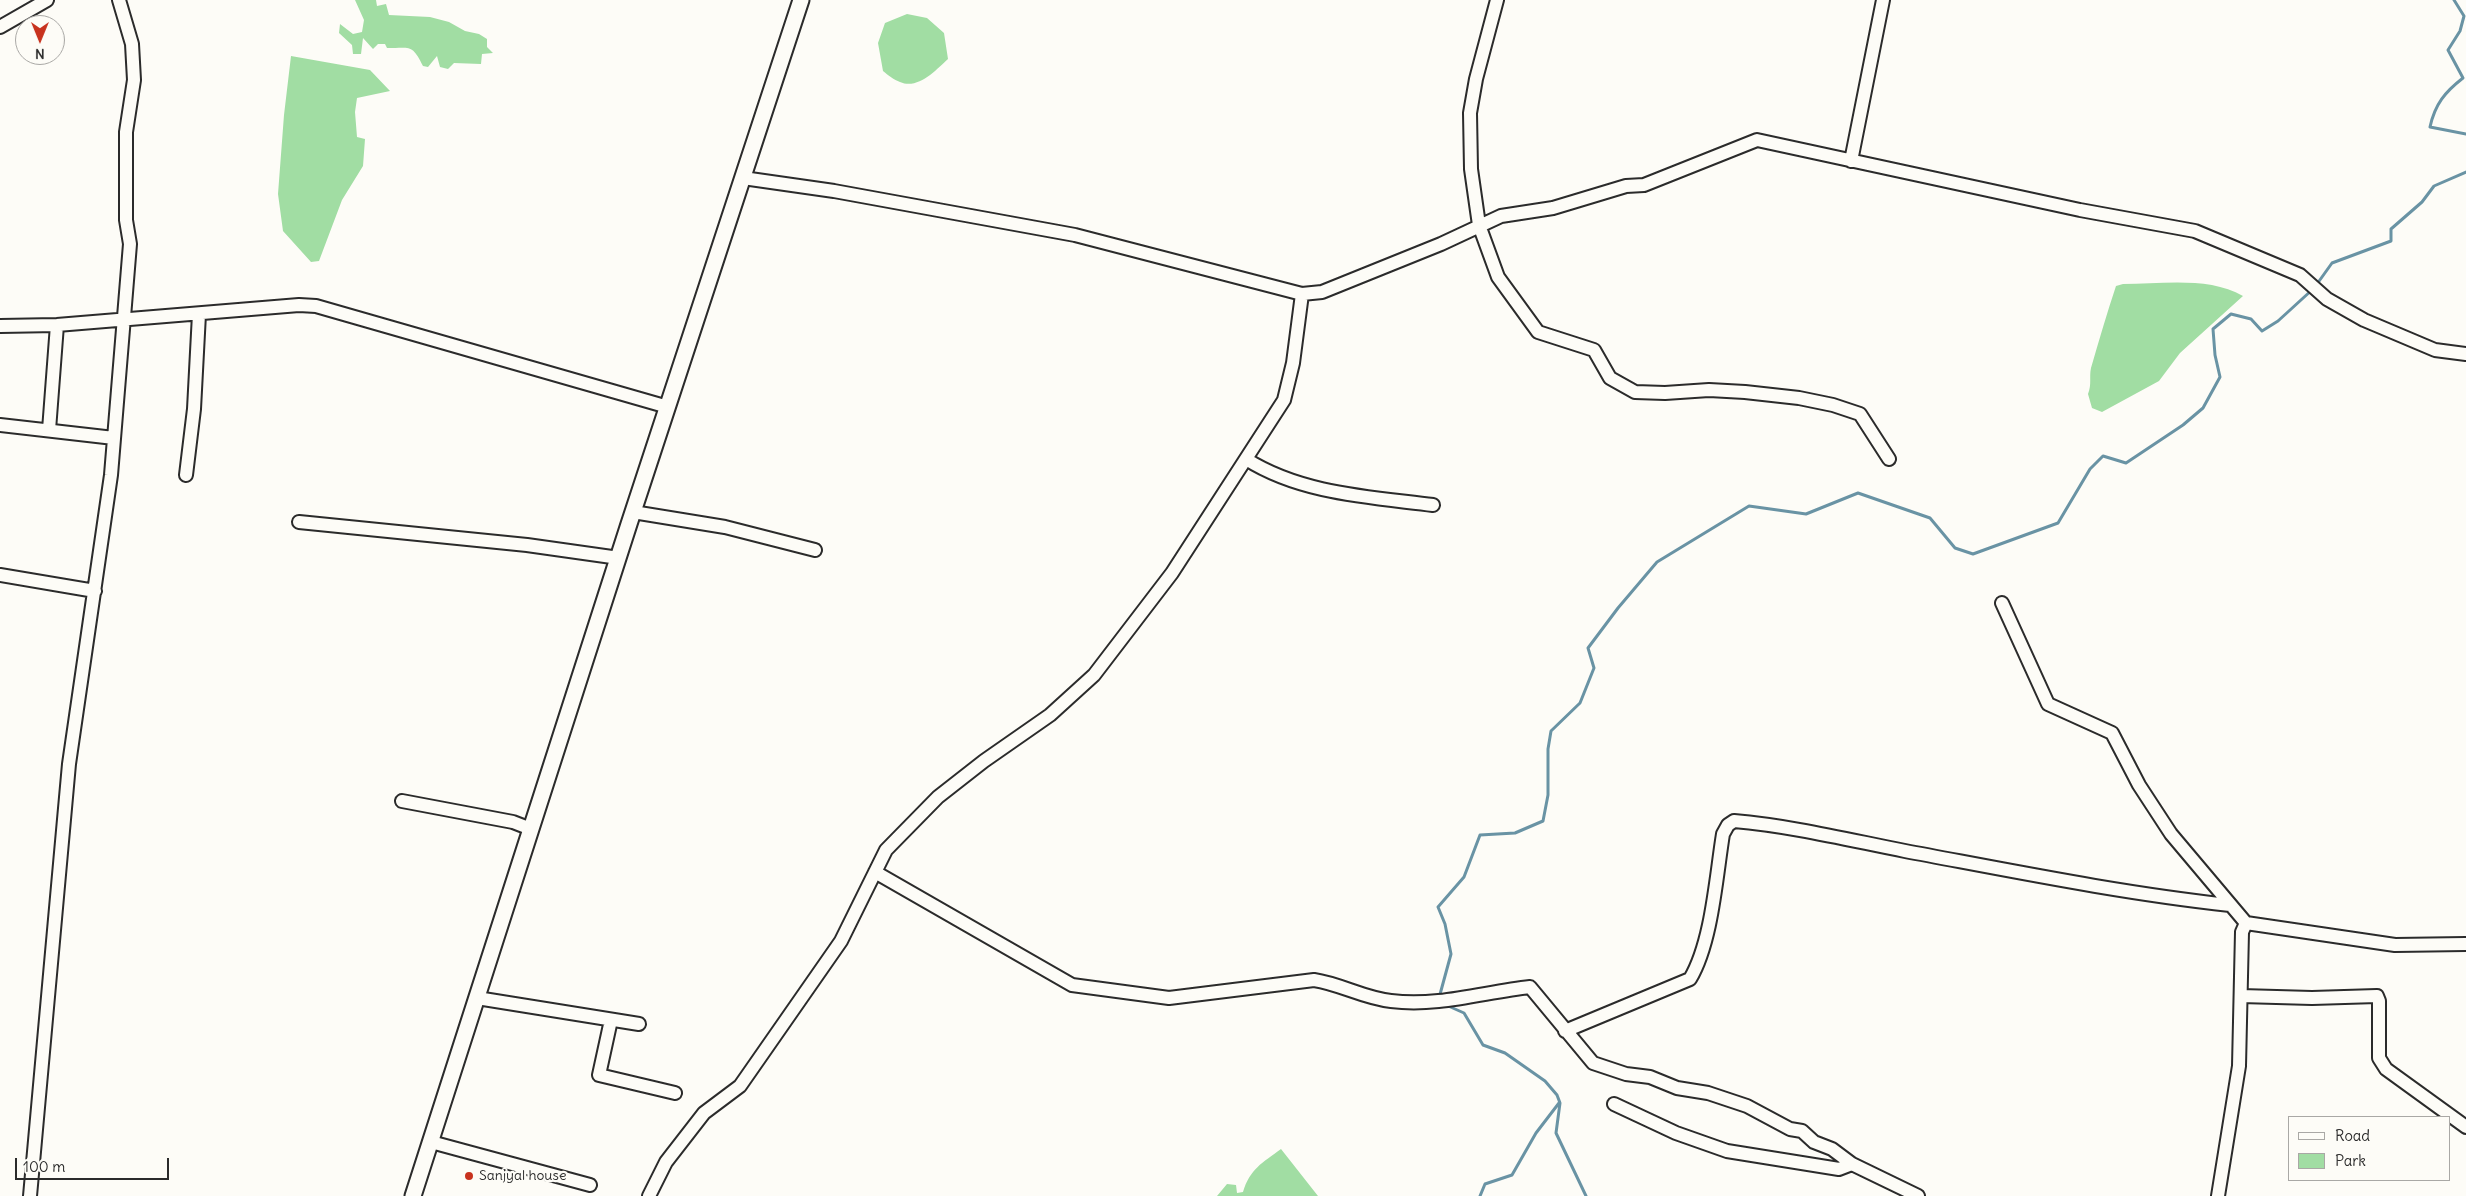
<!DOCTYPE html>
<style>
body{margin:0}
#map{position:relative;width:2466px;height:1196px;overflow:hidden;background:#fdfcf7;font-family:Delius,sans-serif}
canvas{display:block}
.legend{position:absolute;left:2288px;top:1116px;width:162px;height:65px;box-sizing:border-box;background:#fdfcf7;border:1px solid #a9a8a5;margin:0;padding:6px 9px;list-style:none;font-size:15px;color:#2b2b2b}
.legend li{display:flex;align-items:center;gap:10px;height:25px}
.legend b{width:25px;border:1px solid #a9a8a5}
.north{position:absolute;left:15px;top:15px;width:50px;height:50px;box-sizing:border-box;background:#fdfcf7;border:1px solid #a9a8a5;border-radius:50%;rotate:180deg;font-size:14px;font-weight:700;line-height:20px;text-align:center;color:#2b2b2b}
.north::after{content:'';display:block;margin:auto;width:18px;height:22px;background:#c8321e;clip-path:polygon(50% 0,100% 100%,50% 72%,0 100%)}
.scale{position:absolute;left:15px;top:1158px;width:154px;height:22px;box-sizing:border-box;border:2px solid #2b2b2b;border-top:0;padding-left:6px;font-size:15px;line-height:18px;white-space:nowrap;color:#2b2b2b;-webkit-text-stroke:4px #fdfcf7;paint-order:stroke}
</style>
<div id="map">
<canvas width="2466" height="1196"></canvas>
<ul class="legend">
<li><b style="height:6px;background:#fdfcf7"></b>Road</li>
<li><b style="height:14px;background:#a1dda3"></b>Park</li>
</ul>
<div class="north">N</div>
<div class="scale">100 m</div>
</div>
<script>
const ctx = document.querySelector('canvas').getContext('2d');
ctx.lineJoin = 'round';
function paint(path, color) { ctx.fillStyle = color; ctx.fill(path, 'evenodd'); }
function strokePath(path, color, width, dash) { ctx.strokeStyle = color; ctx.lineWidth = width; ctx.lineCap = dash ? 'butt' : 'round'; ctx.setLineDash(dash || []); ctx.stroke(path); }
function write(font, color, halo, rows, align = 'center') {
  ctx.font = font + ' Delius,sans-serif'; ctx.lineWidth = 4.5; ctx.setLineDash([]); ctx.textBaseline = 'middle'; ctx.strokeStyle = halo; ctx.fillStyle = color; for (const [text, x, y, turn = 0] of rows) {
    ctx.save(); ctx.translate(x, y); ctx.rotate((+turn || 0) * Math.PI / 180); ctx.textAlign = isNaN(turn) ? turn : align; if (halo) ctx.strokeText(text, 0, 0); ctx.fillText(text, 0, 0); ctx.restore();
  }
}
const green = new Path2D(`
 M355,0H376L377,6L386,4L389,15L430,17L449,22L465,31L479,34L487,39V47L493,53L482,54L481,64L454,63L448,69L440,67L437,56L428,67L423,66C412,44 411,48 387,48L385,44H378L373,49L363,38L361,54H353L352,45L339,33L340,24L353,34L362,32L364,20Z
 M907,14L927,18L944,33L948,59C936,70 918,90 900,82C894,80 888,75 883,71L878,43L885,23Z
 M291,56L370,70L390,91L357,98L355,112L357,137L365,139L363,166L342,200L319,261L311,262L283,231L278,194L284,115Z
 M2123,284C2161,284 2209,276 2243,296L2180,353L2159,381L2102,412L2092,408L2088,394C2092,384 2089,377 2091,368C2099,340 2107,313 2116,286Z
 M1281,1149L1318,1196H1217L1227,1184L1236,1185L1237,1193L1243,1192C1250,1169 1262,1163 1281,1149Z`);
const stream = new Path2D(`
 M2454,0L2464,16L2460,31L2448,50L2463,78C2445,92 2435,104 2430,127L2466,134
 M2317,284L2332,263L2391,241V229L2422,202L2434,186L2466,172
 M1439,998L1451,954L1445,924L1438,907L1464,877L1480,835L1515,833L1543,821L1548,795V749L1551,731L1580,703L1594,668L1588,648L1618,608L1657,562L1749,506L1806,514L1858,493L1930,518L1955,548L1973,554L2058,523L2090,469L2103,456L2126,463L2183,425L2203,408L2220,377L2215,355L2213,329L2231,314L2251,319L2262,331L2278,321L2313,289
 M1446,1005L1464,1013L1483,1045L1505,1053L1545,1081L1557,1095L1560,1103L1556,1133L1586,1196
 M1480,1196L1485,1184L1512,1175L1536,1133L1559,1103`);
const minor = new Path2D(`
 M1497,0L1476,79L1470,113L1471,169L1479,225L1498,277L1538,332L1594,350L1610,378L1635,392L1665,393L1709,390L1745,392L1799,398L1833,405L1860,414L1889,459
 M0,27L47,0
 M1851,161L1883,0
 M743,178L834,191L1075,235L1302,294L1322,292L1441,244L1501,216L1553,208L1626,186L1644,185L1757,140L2080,210L2195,231L2300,275L2327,299L2364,320L2435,350L2466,354
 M0,326L57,325L299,305L316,306L668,407
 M0,425L114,438
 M49,430L57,325
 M1246,459C1301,494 1370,497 1433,505
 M186,475L194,409L199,314
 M633,512L725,527L815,550
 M299,522L527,545L619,558
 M0,575L95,591
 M2002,603L2048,704L2112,733L2139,785L2171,834L2246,923
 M402,801L513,822L531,829
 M875,872L1072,985L1169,998L1314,980C1341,984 1363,998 1391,1001C1438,1007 1484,992 1530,987L1593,1063L1626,1074L1650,1077L1677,1088L1708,1093L1747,1106L1790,1129L1802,1131L1814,1142L1832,1149L1852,1164L1918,1196
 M2241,996L2312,998L2377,996L2379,1001V1058L2386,1069L2466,1127
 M477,998L639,1024
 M611,1020L599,1075L675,1093
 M1565,1031L1690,979C1712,942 1716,877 1723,834L1728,825L1734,821C1792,826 1849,840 1905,851C2013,871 2120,893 2230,905
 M1614,1104L1676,1133L1727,1151L1839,1169L1852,1164
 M431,1142L590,1185
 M30,1196L69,764L111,475L130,244L126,220V132L134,80L132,44L119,0
 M649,1196L666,1162L704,1113L740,1086L841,941L886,850L938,797L984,761L1050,715L1094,675L1172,573L1284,400L1293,363L1302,294
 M2218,1196L2239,1066L2242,932L2246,923L2395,945L2466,944`);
const tertiary = new Path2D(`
 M413,1196L629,524L801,0`);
const markers = [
 [469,1176,5,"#c8321e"]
];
const poiNames = [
 ["Sanjyal house",479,1176]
];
paint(green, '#a1dda3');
strokePath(stream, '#6993a4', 3);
strokePath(minor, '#2b2b2b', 16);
strokePath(tertiary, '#2b2b2b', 19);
strokePath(minor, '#fdfcf7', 12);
strokePath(tertiary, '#fdfcf7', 15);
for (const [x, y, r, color] of markers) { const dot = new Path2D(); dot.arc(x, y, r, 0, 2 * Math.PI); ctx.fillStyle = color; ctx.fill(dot); strokePath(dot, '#fdfcf7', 2); }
write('14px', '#2b2b2b', '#fdfcf7', poiNames, 'left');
</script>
